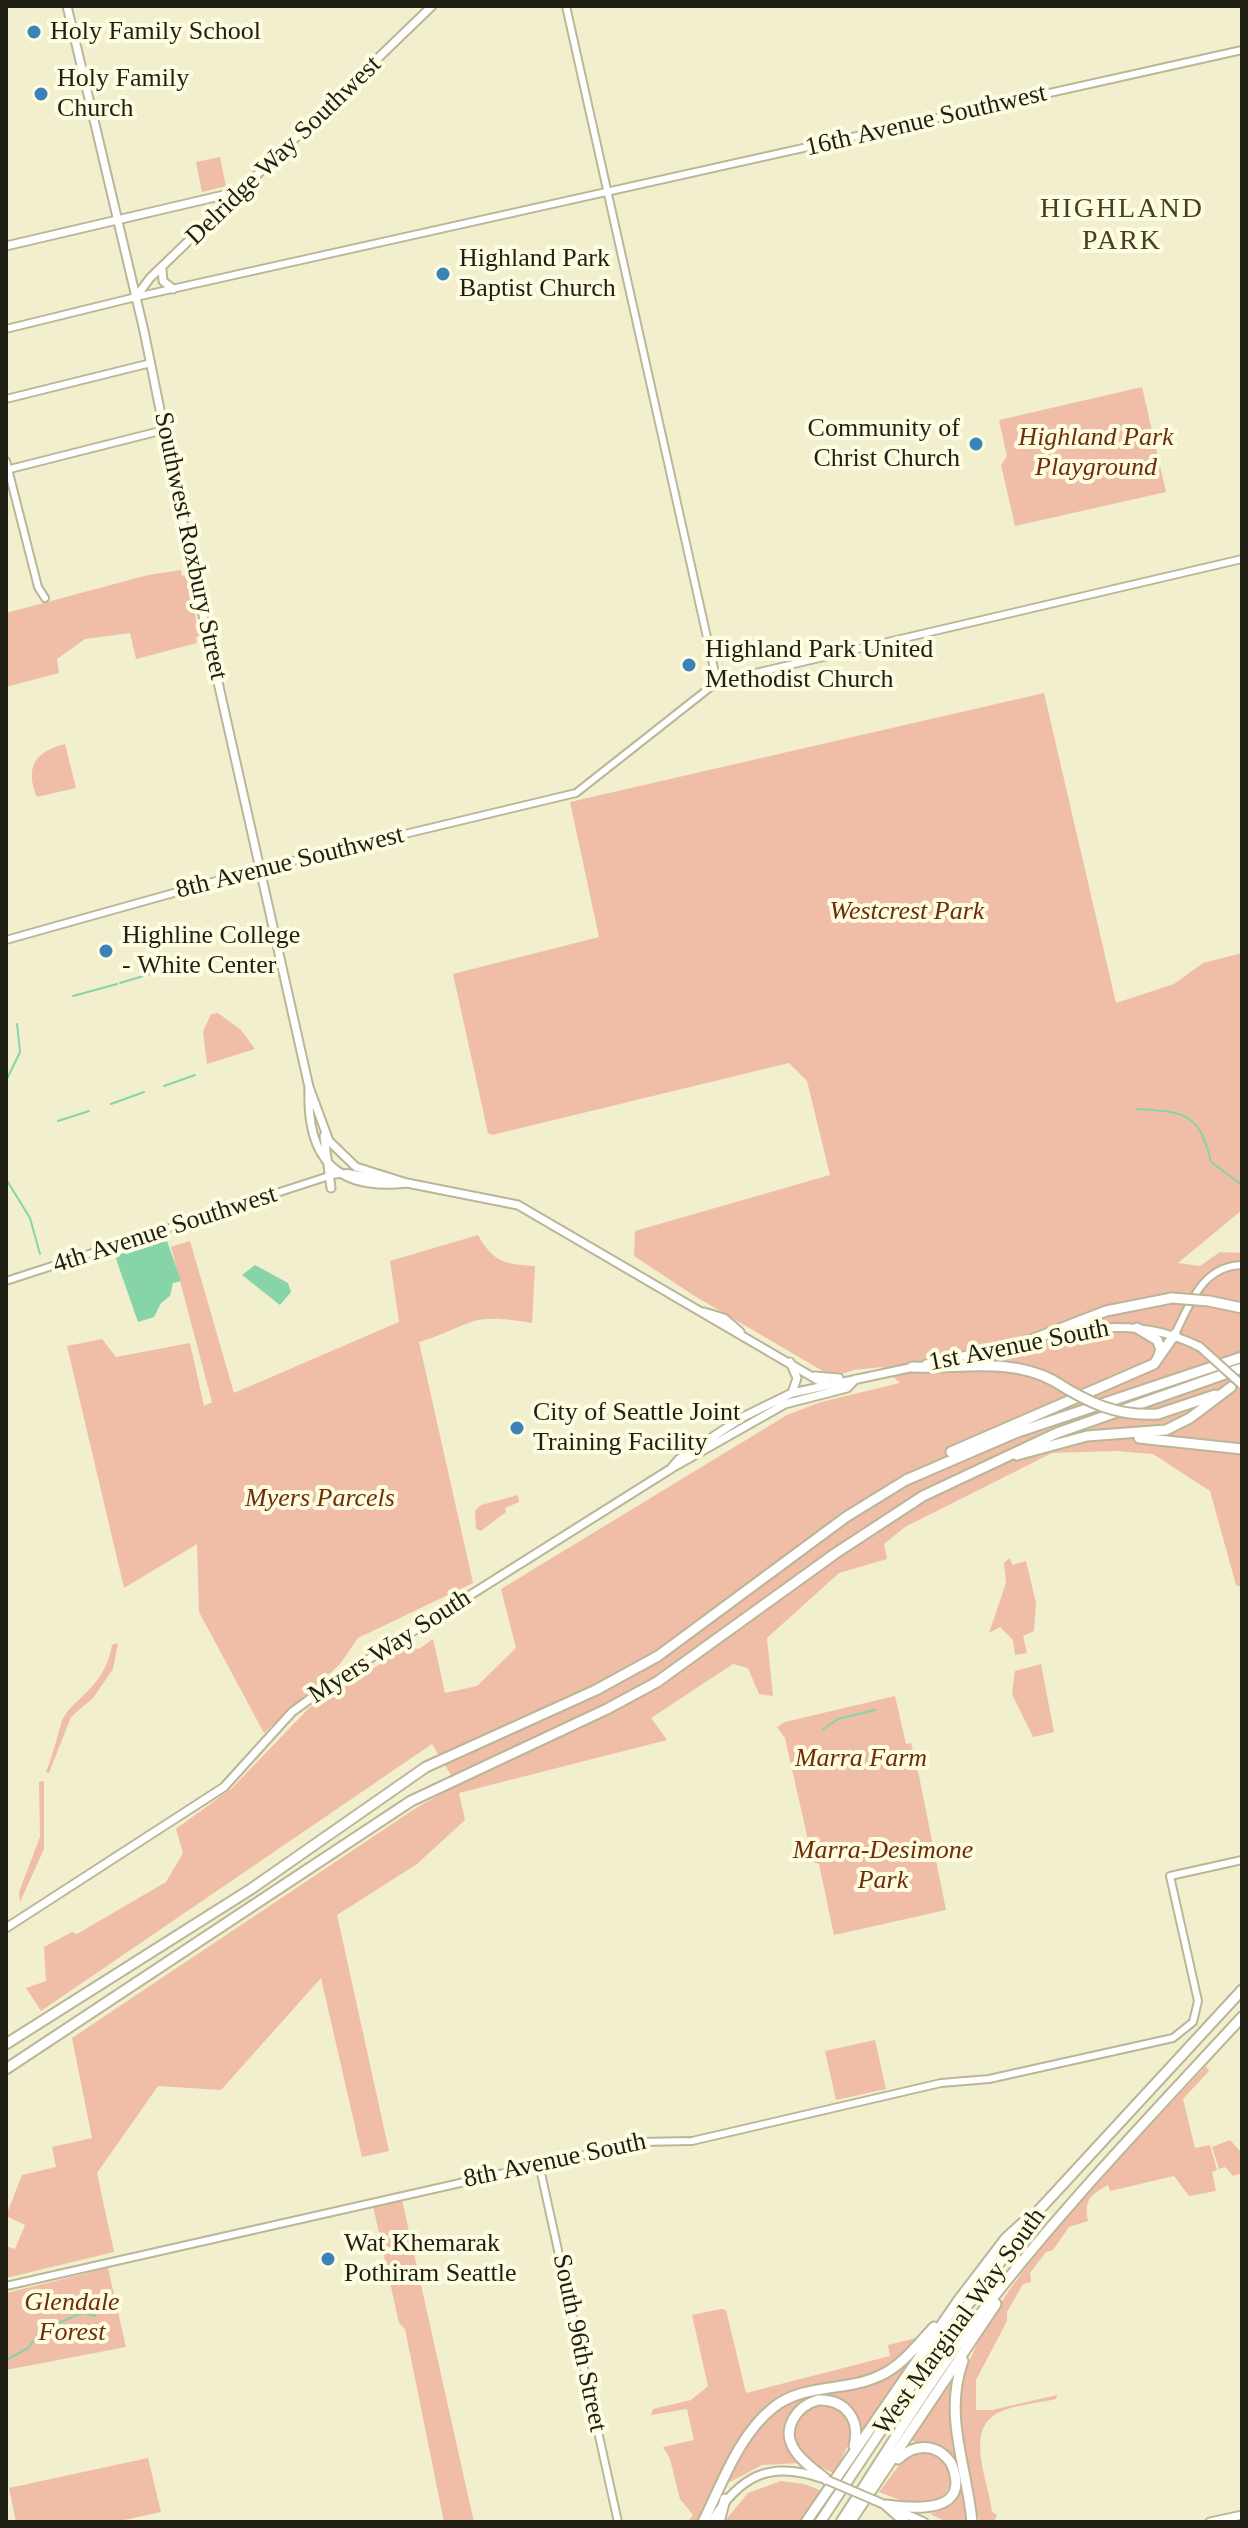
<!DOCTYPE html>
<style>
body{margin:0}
#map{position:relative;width:1248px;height:2528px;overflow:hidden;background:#f2efce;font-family:"Times New Roman",serif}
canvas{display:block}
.frame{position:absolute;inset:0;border:8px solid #201f13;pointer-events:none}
</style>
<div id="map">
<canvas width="1248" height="2528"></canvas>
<div class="frame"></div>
</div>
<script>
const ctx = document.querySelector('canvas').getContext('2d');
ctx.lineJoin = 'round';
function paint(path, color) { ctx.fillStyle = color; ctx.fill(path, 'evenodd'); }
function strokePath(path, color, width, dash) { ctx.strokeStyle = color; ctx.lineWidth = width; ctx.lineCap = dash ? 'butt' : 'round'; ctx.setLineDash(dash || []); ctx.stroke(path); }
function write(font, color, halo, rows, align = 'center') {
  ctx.font = font + ' "Times New Roman",serif'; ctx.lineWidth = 8; ctx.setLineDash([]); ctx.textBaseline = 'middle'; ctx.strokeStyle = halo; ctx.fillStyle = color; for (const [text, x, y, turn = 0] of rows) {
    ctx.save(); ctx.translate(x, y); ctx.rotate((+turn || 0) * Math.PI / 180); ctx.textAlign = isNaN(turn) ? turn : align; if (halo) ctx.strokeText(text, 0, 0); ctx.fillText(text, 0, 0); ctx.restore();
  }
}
const green = new Path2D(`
 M220,157L226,186L202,192L196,162Z
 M1142,387L1166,492L1015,526L1001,465L1007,456L999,420Z
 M181,570L182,576L186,575L200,636L196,637L197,643L136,659L130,633L85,639L57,659L59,673L6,687V613L148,575Z
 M1044,693L1116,1003L1174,984L1203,963L1242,953V1210L1178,1263L1200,1266L1220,1252L1242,1253V1587L1236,1585L1210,1491L1153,1454L1115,1451L1052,1453L905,1527L884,1544L887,1559L839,1573L767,1638L773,1696L759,1694L748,1668L733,1664L651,1718L667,1740L459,1793L465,1820L417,1864L337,1915L389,2151L362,2157L321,1978L221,2090L158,2086L97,2173L114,2252L6,2278V2246L15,2249L25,2225L6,2216L22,2175L56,2167L52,2147L92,2138L72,2038L416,1808L457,1785L432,1744L41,2011L26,1988L46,1981L44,1947L72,1932L77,1934L166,1882L183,1853L176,1829L232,1788L310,1707L408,1647L419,1649L433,1639L445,1693L477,1686L516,1648L501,1589L787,1415L821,1402L900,1383L882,1367L854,1370L833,1377L693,1295L634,1256L635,1231L830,1175L807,1081L789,1063L492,1135L488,1133L453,974L599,937L570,802Z
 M65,744L76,788L37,797C24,767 36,751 65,744Z
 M218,1013L241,1030L255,1049L207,1064L203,1032L211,1014Z
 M478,1235C494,1263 504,1264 535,1266L532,1323C514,1320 491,1316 474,1321C455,1327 441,1336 419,1342L473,1583L358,1638L340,1664L264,1733L199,1612L197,1544L124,1588L67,1346L102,1339L116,1357L190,1343L204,1406L212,1402L171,1247L190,1241L234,1393L399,1322L390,1261Z
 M518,1495L519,1502L505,1508L506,1512L481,1531L476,1529L475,1511L481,1505Z
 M1010,1558L1012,1565L1026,1561L1036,1603L1034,1631L1023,1636L1027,1653L1015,1655L1013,1640L1000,1627L989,1633L1006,1583L1004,1563Z
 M118,1643L113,1669L93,1698L71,1717L49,1773L46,1772C52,1757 57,1738 61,1724C68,1699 104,1692 112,1645Z
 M1041,1664L1054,1732L1033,1737L1012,1694L1015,1671Z
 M895,1696L906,1744L911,1743L916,1761L946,1910L834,1935L819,1864L813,1862L785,1738L777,1727L785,1722Z
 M44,1781V1849L20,1902L19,1892L40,1837L39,1782Z
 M875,2040L886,2089L836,2100L825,2051Z
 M1206,2066L1209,2071L1183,2099L1195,2148L1210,2145L1217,2170L1212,2172L1216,2191L1189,2196L1174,2176L1110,2191L1108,2185C1090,2195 1084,2200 1088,2221L1069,2227L1053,2250L1046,2252L1030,2273L1031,2282L1023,2284L1007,2312V2321L976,2380V2410H992L1057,2395L1056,2399C1039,2403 1011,2405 996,2414C964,2433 990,2485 992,2512L997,2515L994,2522H980C971,2492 955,2432 958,2402C970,2301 1135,2142 1206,2066Z
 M1230,2140L1241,2152L1242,2173L1233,2176L1225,2167L1219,2169L1212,2147Z
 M402,2200L474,2522H444L405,2329L399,2323L373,2206Z
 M108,2268L126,2347L6,2370V2293Z
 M721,2309L726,2310L746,2393L890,2356L888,2345L920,2337C907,2352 892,2368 873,2376C846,2387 815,2380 789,2393C741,2417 721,2478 697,2522H688L693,2515L680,2499L670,2459L663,2447L694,2440L687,2409L651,2415L653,2409L691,2400L708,2386L692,2315Z
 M920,2349L860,2439L846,2405L804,2402L786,2442L800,2463L762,2465L726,2484C740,2459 752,2430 775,2412C805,2388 842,2396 876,2383C894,2376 907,2363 920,2349Z
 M949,2383L953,2386L951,2420L968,2522H947L930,2514L944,2508L954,2497L951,2458L911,2440Z
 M824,2405C868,2411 849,2449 833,2473C824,2468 811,2464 804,2456C784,2436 796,2407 824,2405Z
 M920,2452C940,2452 951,2464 951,2484L940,2501L911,2504L879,2492L903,2460Z
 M148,2458L161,2512L115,2522H16L9,2488Z
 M781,2481L804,2484L822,2491L801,2522H724L748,2493Z`);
const water = new Path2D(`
 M166,1238L181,1281L173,1283L170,1296L161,1303L154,1317L138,1322L115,1256Z
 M255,1265L288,1283L291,1292L280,1305L242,1275Z`);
const stream = new Path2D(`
 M120,983L184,964
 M73,996L117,984
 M6,1081L20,1052L17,1024
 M164,1086L195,1075
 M111,1104L144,1092
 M1136,1109C1182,1112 1199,1110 1211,1162L1242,1185
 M58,1121L89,1111
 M6,1179L30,1218L40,1254
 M822,1730L838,1719L875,1710
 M6,2360L28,2348L42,2330L82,2313L94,2316L112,2298`);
const tertiary = new Path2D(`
 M566,6L717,682
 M6,329L136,297L1242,50
 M6,399L151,363
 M6,461L38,587L45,598
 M6,470L164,430
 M6,940L259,869L576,793L717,682L1242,559
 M6,1281L332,1175L347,1173L388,1180
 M1175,1334C1190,1304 1202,1266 1242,1265
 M539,2164L618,2522
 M6,2286L641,2142L692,2141L941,2083L989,2079L1173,2038L1193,2022L1198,2001L1170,1876L1242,1860`);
const secondary = new Path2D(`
 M67,6L144,331L191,562L309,1087C306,1159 336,1191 407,1183
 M6,246L241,191
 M162,270L163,281L173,289
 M136,297L150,278L432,6
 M309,1087L329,1141L356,1167L407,1183L518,1205L821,1382L841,1388
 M324,1136L331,1188
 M704,1312L724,1318L740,1332
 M1051,1336C1104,1324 1150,1322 1200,1347
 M790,1362L797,1378L792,1393
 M926,1364L1031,1341
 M815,1376L839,1378
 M672,1467L679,1459L743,1417L792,1393L914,1367
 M6,1928L224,1787L292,1712L337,1679L672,1468L785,1404L847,1388L856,1379
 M874,2500L924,2522
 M711,2522C739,2477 768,2460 821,2478
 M1210,2522L1242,2515`);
const motorway = new Path2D(`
 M1209,1301L1242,1308
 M1137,1328L1157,1340L1161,1349L1158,1358
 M1026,1342L1106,1311L1172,1298
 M912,1367C959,1369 1011,1357 1054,1381
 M1158,1414L1215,1395
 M1139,1438L1242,1449
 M951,1452L1154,1364L1175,1334
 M1017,1455L1087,1436L1166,1430L1190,1418L1231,1387
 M6,2044L251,1889L426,1767L596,1690L658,1656L846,1517L906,1480L1015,1433L1242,1357
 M6,2069L411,1801L607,1709L657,1682L836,1553L923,1496L1057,1433L1242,1368
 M963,2361C943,2415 967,2467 972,2522
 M827,2480C816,2471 801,2461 794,2449C781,2428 797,2406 818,2400C845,2399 861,2419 854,2446
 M886,2505C916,2509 973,2514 951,2463C937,2443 915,2443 898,2459
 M886,2505L905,2522
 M703,2522C722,2484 739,2434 774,2407C805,2383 845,2392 879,2376C902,2366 917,2345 934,2327
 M719,2522L725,2499
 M806,2522L958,2301L1006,2238L1028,2218
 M820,2522L942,2339L1040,2209L1242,1990
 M841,2522C883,2458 923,2391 969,2329C1052,2218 1148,2119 1242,2017
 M850,2522L996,2304`);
const secondaryBridge = new Path2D(`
 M1200,1347L1241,1384
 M827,2480L874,2500`);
const motorwayBridge = new Path2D(`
 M1172,1298L1209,1301
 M1054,1381C1087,1402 1117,1417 1158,1414`);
const markers = [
 [34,32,8,"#3a82b7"],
 [41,94,8,"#3a82b7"],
 [443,274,8,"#3a82b7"],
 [976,444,8,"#3a82b7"],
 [689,665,8,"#3a82b7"],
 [106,951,8,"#3a82b7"],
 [517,1428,8,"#3a82b7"],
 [328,2259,8,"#3a82b7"]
];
const poiNames = [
 ["Holy Family School",50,32],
 ["Holy Family",57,79],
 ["Church",57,109],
 ["Highland Park",459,259],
 ["Baptist Church",459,289],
 ["Community of",960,429,"right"],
 ["Christ Church",960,459,"right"],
 ["Highland Park United",705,650],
 ["Methodist Church",705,680],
 ["Highline College",122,936],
 ["- White Center",122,966],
 ["City of Seattle Joint",533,1413],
 ["Training Facility",533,1443],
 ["Wat Khemarak",344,2244],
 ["Pothiram Seattle",344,2274]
];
const streetNames = [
 ["16th Avenue Southwest",926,121,-13],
 ["Delridge Way Southwest",284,151,-44],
 ["Southwest Roxbury Street",190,546,78],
 ["8th Avenue Southwest",290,863,-14],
 ["4th Avenue Southwest",165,1230,-18],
 ["1st Avenue South",1019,1346,-11],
 ["Myers Way South",390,1647,-33],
 ["8th Avenue South",555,2161,-12],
 ["West Marginal Way South",960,2322,-54],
 ["South 96th Street",579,2343,78]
];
const parkNames = [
 ["Highland Park",1096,438],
 ["Playground",1096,468],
 ["Westcrest Park",907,912],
 ["Myers Parcels",320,1499],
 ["Marra Farm",861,1759],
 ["Marra-Desimone",883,1851],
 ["Park",883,1881],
 ["Glendale",72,2303],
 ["Forest",72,2333]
];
const neighbourhoodNames = [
 ["HIGHLAND",1122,210],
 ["PARK",1122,242]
];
paint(green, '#f0bda6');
paint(water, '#87d4a9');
strokePath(stream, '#87d4a9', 2);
strokePath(tertiary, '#bab697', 10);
strokePath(secondary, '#bab697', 11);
strokePath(motorway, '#bab697', 13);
strokePath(tertiary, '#fff', 6);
strokePath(secondary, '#fff', 7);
strokePath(motorway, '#fff', 9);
strokePath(secondaryBridge, '#bab697', 11, []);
strokePath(motorwayBridge, '#bab697', 13, []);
strokePath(secondaryBridge, '#fff', 7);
strokePath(motorwayBridge, '#fff', 9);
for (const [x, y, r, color] of markers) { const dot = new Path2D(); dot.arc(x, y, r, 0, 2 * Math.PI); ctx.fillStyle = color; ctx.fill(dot); strokePath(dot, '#fefce1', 3); }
write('26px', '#201f13', '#fefce1', poiNames, 'left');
write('26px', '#201f13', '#fefce1', streetNames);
write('italic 26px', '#6e2e08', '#fefce1', parkNames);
ctx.letterSpacing = '2px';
write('28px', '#434025', '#fefce1', neighbourhoodNames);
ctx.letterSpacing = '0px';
</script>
